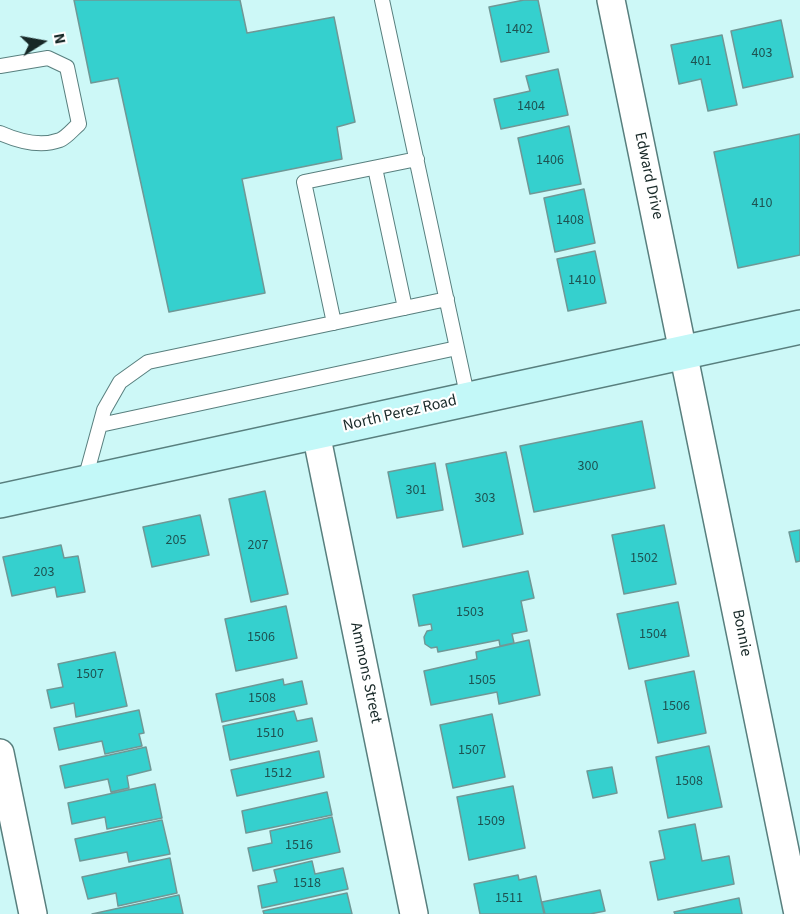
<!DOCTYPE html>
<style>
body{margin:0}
#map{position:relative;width:800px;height:914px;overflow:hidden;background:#cdf8f7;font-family:"Source Sans 3",sans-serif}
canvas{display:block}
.north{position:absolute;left:12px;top:12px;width:60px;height:60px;-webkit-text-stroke:4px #fff;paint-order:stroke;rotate:79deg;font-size:16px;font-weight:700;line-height:24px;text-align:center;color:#172827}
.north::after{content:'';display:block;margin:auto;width:21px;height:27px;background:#172827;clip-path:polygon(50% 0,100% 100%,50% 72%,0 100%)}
</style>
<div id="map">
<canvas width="800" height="914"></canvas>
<div class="north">N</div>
</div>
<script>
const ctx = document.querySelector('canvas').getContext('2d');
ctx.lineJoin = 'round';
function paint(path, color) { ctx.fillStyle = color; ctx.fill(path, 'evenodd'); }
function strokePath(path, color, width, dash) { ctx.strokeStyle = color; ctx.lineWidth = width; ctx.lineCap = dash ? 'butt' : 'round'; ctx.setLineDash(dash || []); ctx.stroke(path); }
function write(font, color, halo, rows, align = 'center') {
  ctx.font = font + ' "Source Sans 3",sans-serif'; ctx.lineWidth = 4.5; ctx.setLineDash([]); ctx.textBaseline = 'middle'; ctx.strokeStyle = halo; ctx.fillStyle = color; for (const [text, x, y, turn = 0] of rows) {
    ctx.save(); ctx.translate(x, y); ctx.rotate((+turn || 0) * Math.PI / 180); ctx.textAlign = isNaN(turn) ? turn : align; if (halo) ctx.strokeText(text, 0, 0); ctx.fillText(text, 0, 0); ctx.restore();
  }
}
const building = new Path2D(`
 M74,0H240L247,33L334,17L355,122L337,127L342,159L242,179L265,293L169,312L118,78L91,83Z
 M524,0H538L549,52L501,62L489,7Z
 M781,20L793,77L743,88L731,31Z
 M722,35L737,105L708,111L701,79L679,84L671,45Z
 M558,69L568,115L501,129L494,99L530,91L526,76Z
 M569,126L581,184L530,194L518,138Z
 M800,134V255L738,268L714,152Z
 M584,189L595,243L555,252L544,198Z
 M595,251L606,303L568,311L557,259Z
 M642,421L655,488L534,512L520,446Z
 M506,452L523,534L463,547L446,464Z
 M435,463L443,510L397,518L388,472Z
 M265,491L288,594L251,602L229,499Z
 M200,515L209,555L152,567L143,527Z
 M664,525L676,584L624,594L612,535Z
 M800,530V561L796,562L789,532Z
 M61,545L64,558L78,556L85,592L57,597L55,587L12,596L3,557Z
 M528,571L534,598L521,601L527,631L512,634L514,643L500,646L499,640L438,652L437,647L431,648L425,644L424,637L427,631L432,630L431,624L419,626L413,595Z
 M678,602L689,656L629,669L617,614Z
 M286,606L297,658L236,671L225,619Z
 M529,640L540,695L499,704L497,692L431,705L424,671L477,659L476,652Z
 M115,652L127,706L76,717L74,703L51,708L47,690L63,687L58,664Z
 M694,671L706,733L658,743L645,681Z
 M283,679L284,685L302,681L307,704L222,722L216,694Z
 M139,710L144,733L139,734L142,746L105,754L102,741L59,750L54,728Z
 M294,711L297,721L312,718L317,741L230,760L223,726Z
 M492,714L505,777L453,788L440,725Z
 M709,746L722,807L668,818L656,757Z
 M146,747L151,770L127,776L129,788L111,792L108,779L65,788L60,766Z
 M319,751L324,777L237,796L231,770Z
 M612,767L617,793L593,798L587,771Z
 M155,784L162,818L107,829L105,817L72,824L68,803Z
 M513,786L525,848L469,860L457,797Z
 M327,792L332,815L246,833L242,811Z
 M332,817L340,852L253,871L248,848L272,843L270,831Z
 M162,820L170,854L129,862L127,852L80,861L75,839Z
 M695,824L702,861L729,856L734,884L658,900L650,862L665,859L659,831Z
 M170,858L177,893L118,906L116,893L88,899L82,877Z
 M312,861L315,874L343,868L348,889L262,908L258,886L277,882L274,870Z
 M518,875L519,880L536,876L544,914H480L474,884Z
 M600,890L605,911L590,914H545L542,902Z
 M347,893L352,914H264L263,911Z
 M179,895L183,914H92Z
 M739,898L742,914H675L674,912Z`);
const lane = new Path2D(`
 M382,0L468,399
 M0,66L48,58L67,67L79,124C73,129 67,137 60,140C41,147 18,141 0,133
 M375,168L405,308
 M334,323L304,182L417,159
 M100,425L457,348
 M84,483L104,410L120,382L148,362L447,299`);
const street = new Path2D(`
 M611,0L798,914
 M316,433L414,914
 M0,753L33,914`);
const secondary = new Path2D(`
 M0,501L800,327`);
const numberNames = [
 ["1402",519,30],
 ["403",762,54],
 ["401",701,62],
 ["1404",531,107],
 ["1406",550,161],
 ["410",762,204],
 ["1408",570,221],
 ["1410",582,281],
 ["300",588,467],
 ["301",416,491],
 ["303",485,499],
 ["205",176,541],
 ["207",258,546],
 ["1502",644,559],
 ["203",44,573],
 ["1503",470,613],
 ["1504",653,635],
 ["1506",261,638],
 ["1507",90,675],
 ["1505",482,681],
 ["1508",262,699],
 ["1506",676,707],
 ["1510",270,734],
 ["1507",472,751],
 ["1512",278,774],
 ["1508",689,782],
 ["1509",491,822],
 ["1516",299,846],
 ["1518",307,884],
 ["1511",509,899]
];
const streetNames = [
 ["Edward Drive",648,176,78],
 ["North Perez Road",400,414,-13],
 ["Bonnie",741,633,79],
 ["Ammons Street",365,673,78]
];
paint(building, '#35d0ce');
strokePath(building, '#6f9896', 1.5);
strokePath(lane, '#587f7e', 16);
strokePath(street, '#587f7e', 30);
strokePath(secondary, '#587f7e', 36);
strokePath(lane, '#fff', 14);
strokePath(street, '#fff', 27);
strokePath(secondary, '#c3f8f8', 33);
write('14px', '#1e5251', null, numberNames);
write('16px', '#172827', '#fff', streetNames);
</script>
